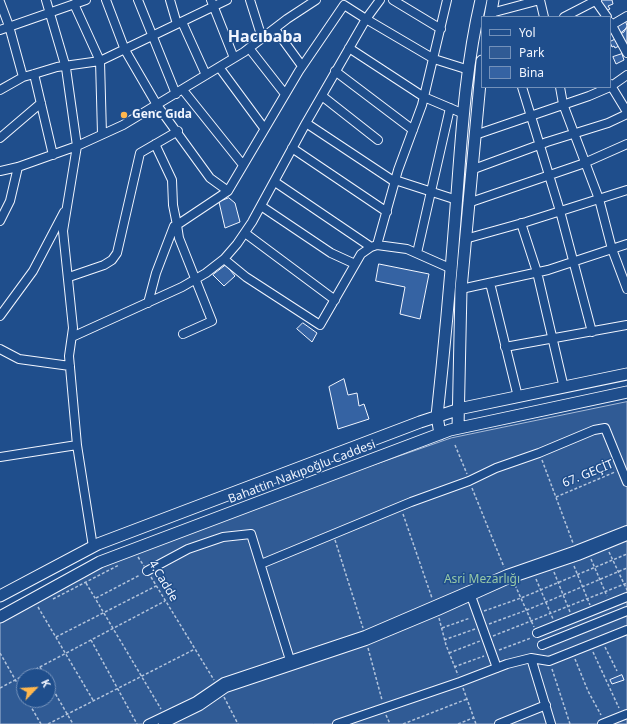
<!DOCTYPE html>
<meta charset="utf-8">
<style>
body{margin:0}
#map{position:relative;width:627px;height:724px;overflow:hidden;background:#1f4e8c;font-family:"Noto Sans",sans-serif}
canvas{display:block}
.legend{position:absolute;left:481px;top:16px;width:130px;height:72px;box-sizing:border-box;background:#1f4e8c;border:1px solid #7391ba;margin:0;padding:5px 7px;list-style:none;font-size:12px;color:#f2f6ff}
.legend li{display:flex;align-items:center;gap:8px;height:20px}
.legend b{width:20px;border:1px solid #7391ba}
.north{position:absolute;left:16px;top:668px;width:40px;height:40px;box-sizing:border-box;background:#1f4e8c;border:1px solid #7391ba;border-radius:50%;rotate:65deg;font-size:11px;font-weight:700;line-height:16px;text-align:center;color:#f2f6ff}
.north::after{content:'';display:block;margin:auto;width:14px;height:18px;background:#ffb74d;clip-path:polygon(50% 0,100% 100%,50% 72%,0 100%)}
</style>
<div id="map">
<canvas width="627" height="724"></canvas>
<ul class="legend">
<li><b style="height:5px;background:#1f4e8c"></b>Yol</li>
<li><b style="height:11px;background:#305b95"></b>Park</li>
<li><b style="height:11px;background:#3563a3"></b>Bina</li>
</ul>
<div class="north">K</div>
</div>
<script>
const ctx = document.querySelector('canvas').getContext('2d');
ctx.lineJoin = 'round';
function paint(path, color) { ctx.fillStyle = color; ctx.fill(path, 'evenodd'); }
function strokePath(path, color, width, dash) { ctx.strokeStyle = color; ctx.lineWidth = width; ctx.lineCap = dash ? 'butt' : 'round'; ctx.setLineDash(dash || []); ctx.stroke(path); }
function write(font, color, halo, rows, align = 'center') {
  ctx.font = font + ' "Noto Sans",sans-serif'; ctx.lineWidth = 3; ctx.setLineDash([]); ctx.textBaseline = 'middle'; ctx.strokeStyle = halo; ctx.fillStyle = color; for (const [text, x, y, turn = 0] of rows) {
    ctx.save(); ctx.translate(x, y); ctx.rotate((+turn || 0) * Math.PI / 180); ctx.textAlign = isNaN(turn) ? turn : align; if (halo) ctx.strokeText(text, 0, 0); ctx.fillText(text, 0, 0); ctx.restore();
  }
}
const green = new Path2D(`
 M627,402V724H0V618L107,562L278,498L451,438ZM24,676H48V700H24Z`);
const building = new Path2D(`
 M600,0H612L613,4L608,6L610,9L606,11Z
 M625,19L627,26L624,32L620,34L614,25Z
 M627,28V49L620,34Z
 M616,39L619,46L615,48L614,46L612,47L610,42Z
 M622,54L624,60L616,64L613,57Z
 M229,198L235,203L240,222L225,228L219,202Z
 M379,264L429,274L420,319L400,314L405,287L376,281Z
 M226,265L235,276L224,286L213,275Z
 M303,323L317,333L312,342L297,329Z
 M344,379L348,395L357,393L359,406L364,404L369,419L338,429L329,387Z
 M622,675L624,680L612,684L610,680Z`);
const path = new Path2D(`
 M455,445L467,474
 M542,460L573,543
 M472,488L504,567
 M556,497L615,472
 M403,514L432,598
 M335,540L363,628
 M609,552L627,590
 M138,557L144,566
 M591,559L607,596
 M574,566L590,605
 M554,572L570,612
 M151,577L214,680
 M536,579L553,619
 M86,583L161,709
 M515,585L534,627
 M96,598L140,575
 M53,599L119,565
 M38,607L93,700
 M484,611L521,598L627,554
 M439,618L446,645L458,675
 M489,624L527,610L627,568
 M442,628L470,618
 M493,636L627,583
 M56,637L156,586
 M91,640L137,724
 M444,640L475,629
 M605,647L617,671
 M368,648L382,700
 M499,650L531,638
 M593,652L619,708
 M0,653L24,695
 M449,653L480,641
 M575,659L588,691L601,715
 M40,667L45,676
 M454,667L484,656
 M552,669L570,724
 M48,681L73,724
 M0,688L165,601
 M463,688L476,724
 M224,697L238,724
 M27,700L41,724
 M386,715L390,724
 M48,724L195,649
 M403,724L467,699
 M458,724L473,718`);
const minor = new Path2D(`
 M106,0L125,50L157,105L210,178L228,191
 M138,0L176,94
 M170,0L177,24
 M211,0L234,58
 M250,0L262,38
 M393,0L441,29
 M540,0L544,17
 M595,0L607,17
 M0,2L9,26L23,77
 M74,4L100,61L102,134
 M491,13L540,0
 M564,17L597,0
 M182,22L206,75
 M610,22L627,53
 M610,26L627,16
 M275,29L302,66
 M0,30L86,0
 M249,48L285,94
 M349,48L424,97L464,114
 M219,67L264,128
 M335,71L413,130
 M34,74L53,155
 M610,84L627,112
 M522,87L560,211L592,332
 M560,87L563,104L599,199L612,249L627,289
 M610,87L627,75
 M0,90L23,77L34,74L57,67L100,61L227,0
 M183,90L243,165
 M322,96L378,140
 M306,123L395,182
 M475,135L589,96L610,87
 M0,138L41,103
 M292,148L387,212
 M471,170L547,142L608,123L627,114
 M0,171L18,167L77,146L66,68L46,0
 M395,180L457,200
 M275,182L371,247L377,245L398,170L422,105L447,0
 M468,203L582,164L627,144
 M261,206L331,253L355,264
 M0,221L10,201L18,167
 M521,223L537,272L564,388
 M245,233L335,300
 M465,239L526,222L627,190
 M377,245L407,249L452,269
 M417,253L450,108
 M224,259L246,277L320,325L361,254L371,247
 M69,277L104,265L112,260L117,253L140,153L178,131
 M490,283L518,397
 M461,289L548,270L627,244
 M148,303L156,273L174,226L177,225L173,205L172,180L155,144
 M0,316L33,271L64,212
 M183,334L212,321L179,238L177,225L228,191L299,71L344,5L366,19L380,0
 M72,337L182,287L206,273L224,259L237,244L252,222L306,123L366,19L434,59L469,70
 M505,347L627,325
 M0,349L19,359L70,366
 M0,457L77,445
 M93,547L77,445L69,356L73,328L63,231L77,146L123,125L244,52L287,19L316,0
 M261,564L411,502L469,481L496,468L539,453L594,430L605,428L627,482
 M147,571L188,549L223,537L251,534L290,660
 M471,596L497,668
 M537,633L627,597
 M542,645L627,611
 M531,658L551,724
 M148,724L196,701L224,682L365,635L507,574L576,550L627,530
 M163,724L200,706L226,688L366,641L438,611L507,580L578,556L627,536
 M337,724L460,682L507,664L531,658L549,661L627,630
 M499,724L546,705
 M602,724L627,714`);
const major = new Path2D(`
 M490,17L493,0
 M458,428L461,289L482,61
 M440,434L437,416C444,351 450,286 455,220C461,146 464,72 481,0
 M0,596L98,544L420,422L463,408L627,374
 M0,617L100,562L450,430L627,392`);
const markers = [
 [124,115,4,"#ffb74d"]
];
const poiNames = [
 ["Genc Gıda",132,115]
];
const streetNames = [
 ["Bahattin Nakıpoğlu Caddesi",302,472,-21],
 ["67. GEÇİT",588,474,-22],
 ["4.Cadde",163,581,59]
];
const parkNames = [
 ["Asri Mezarlığı",482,580]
];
const districtNames = [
 ["Hacıbaba",265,37]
];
paint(green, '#305b95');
strokePath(green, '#a8bbd7', 1);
paint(building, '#3563a3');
strokePath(building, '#f2f6ff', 1);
strokePath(minor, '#f2f6ff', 10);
strokePath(major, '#f2f6ff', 13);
strokePath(path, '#b3c4dc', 1.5, [3, 2]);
strokePath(minor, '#1f4e8c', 8);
strokePath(major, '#1f4e8c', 11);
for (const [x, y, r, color] of markers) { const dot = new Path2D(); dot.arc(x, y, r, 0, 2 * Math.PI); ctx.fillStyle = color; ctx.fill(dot); strokePath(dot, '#1f4e8c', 1.5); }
write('bold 12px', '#f2f6ff', '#1f4e8c', poiNames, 'left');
write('12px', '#f2f6ff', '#1f4e8c', streetNames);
write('12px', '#97c8a6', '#1f4e8c', parkNames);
write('bold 16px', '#f2f6ff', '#1f4e8c', districtNames);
</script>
